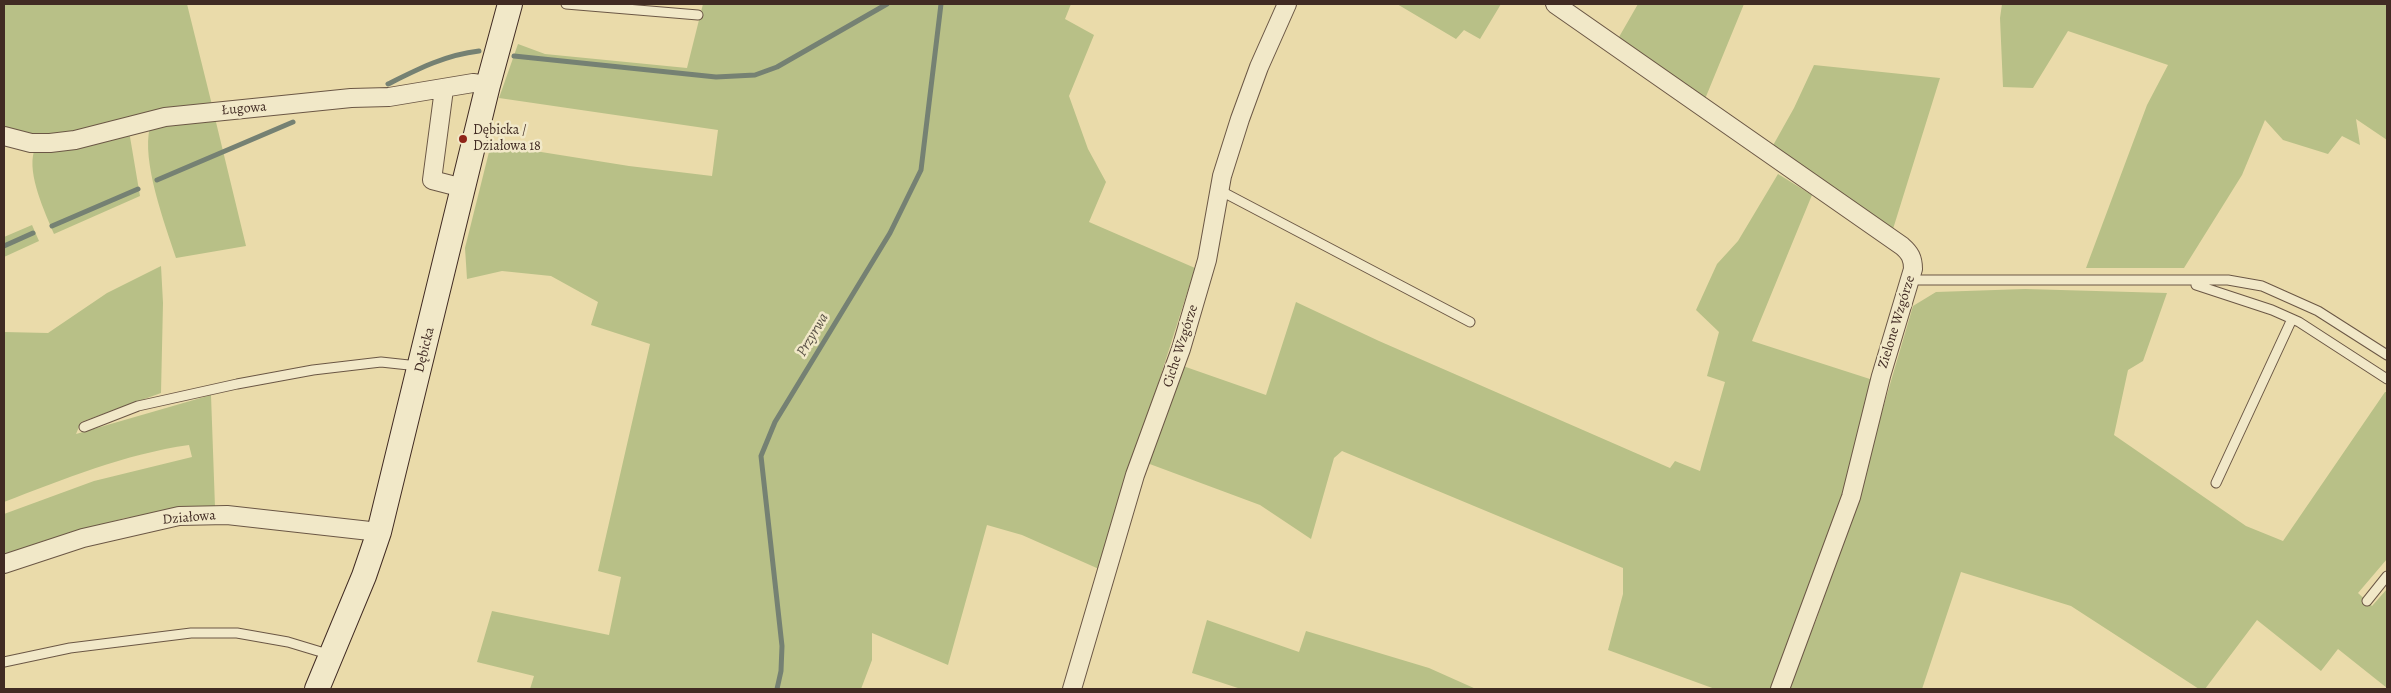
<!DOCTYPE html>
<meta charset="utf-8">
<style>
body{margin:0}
#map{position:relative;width:2391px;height:693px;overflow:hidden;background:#eadbaa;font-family:Alegreya,serif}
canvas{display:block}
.frame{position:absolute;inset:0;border:5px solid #412b23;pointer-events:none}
</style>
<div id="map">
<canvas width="2391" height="693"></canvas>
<div class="frame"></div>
</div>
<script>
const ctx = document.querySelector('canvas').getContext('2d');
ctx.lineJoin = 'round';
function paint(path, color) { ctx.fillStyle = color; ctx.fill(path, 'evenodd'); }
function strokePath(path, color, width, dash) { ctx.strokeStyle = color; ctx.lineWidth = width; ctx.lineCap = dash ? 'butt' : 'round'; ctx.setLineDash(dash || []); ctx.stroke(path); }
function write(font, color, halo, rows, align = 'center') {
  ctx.font = font + ' Alegreya,serif'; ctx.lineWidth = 5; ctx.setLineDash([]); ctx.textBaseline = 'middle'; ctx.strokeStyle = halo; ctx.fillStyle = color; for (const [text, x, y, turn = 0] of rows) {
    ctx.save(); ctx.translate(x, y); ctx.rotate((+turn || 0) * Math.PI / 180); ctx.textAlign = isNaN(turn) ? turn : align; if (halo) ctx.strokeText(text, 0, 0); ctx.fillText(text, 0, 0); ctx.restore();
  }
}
const green = new Path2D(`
 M4,4H187L212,105L39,137L4,129Z
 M703,4H1071L1065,19L1094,35L1069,96L1088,149L1106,182L1089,222L1195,268L1099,569L1022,535L987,525L948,665L872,633V660L861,689H530L534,676L477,662L492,611L609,635L621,577L598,571L650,344L591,325L598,302L551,276L502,271L467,279L465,248L491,144L629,166L712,176L718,130L499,98L518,44L545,54L687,68Z
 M1397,4H1501L1480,39L1464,30L1456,39Z
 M1638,4H1744L1705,99L1619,37Z
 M2002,4H2387V140L2356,119L2360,145L2342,136L2328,154L2283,140L2265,120L2242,175L2184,268H2086L2147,105L2168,65L2068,31L2033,88L2003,87L2000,18Z
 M1814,65L1940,78L1893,229L1771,149L1794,108Z
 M215,118L246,246L176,258C165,224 141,161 150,127Z
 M129,131L140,196L54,234C45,212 27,175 34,151Z
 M1778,174L1812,195L1752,341L1873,380L1837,515L1775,689H1715L1608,650L1623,594V568L1342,451L1334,458L1311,539L1260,505L1147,463L1183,366L1266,395L1296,302L1379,341L1670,468L1675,461L1700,471L1725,382L1707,376L1719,332L1696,310L1717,264L1738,241Z
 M32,225L39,241L4,257V237Z
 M161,266L163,303L161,393L81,422L76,434L211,395L215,507L125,518L43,541L4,556V514L94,481L192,457L189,445C125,454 64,479 4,502V332L48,333L107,293Z
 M2025,289L2167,293L2143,361L2128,370L2114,435L2246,526L2283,541L2385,392H2387V559L2358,593L2372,606L2387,589V688L2338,649L2321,671L2257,620L2205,689H2199L2071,606L1961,572L1922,689H1790L1793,676L1817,618L1854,507L1913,306L1936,292Z
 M1207,620L1299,652L1306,631L1429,668L1476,689H1241L1192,673Z`);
const stream = new Path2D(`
 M514,56L716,77L755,75L777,67L887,4
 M388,84C418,69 445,55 479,51
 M157,180L293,122
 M52,226L138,189
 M4,246L33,233
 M777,689L781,671L782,646L761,456L775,422L890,233L921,170L941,4`);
const lane = new Path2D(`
 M566,4L698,15
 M1219,190L1470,322
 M1910,280H2228L2262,286L2318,311L2387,355
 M2196,285L2272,310L2299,322L2387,379
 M84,427L138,406L237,384L313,370L381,362L418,366
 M2216,483L2292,319
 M2367,601L2387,576
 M4,662L70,648L191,633H237L288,642L331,655`);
const street = new Path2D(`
 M1555,4L1902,246C1910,253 1913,258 1913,269L1881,376L1851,497L1780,689
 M444,89L432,180L463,188
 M4,136L31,143H50L75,140L165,117L351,98L389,97L473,83L488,85
 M4,564L83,538L179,516L227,515L379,532
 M1072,689L1135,475L1181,349L1207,260L1222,176L1240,119L1259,67L1287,4`);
const secondary = new Path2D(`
 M317,689L364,576L379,532L488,85L510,4`);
const markers = [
 [463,139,5,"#8f2418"]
];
const streetNames = [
 ["Ługowa",244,109,-5],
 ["Zielone Wzgórze",1897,322,-73],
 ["Ciche Wzgórze",1181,346,-72],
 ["Dębicka",425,350,-76],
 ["Działowa",189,518,-5]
];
const poiNames = [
 ["Dębicka /",473,131],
 ["Działowa 18",473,147]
];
const waterNames = [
 ["Przyrwa",813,335,-59]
];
paint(green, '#b8c087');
strokePath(stream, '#758173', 5);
strokePath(lane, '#6b5745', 11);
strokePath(street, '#6b5745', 20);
strokePath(secondary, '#412b23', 26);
strokePath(lane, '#f1e8c8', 9);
strokePath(street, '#f1e8c8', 18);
strokePath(secondary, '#f1e8c8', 24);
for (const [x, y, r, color] of markers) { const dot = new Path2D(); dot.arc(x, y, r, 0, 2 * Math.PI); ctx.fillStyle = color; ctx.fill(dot); strokePath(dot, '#f1e8c8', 2); }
write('14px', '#412b23', '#f1e8c8', streetNames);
write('14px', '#412b23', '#f1e8c8', poiNames, 'left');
write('italic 15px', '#574f44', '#f1e8c8', waterNames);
</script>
